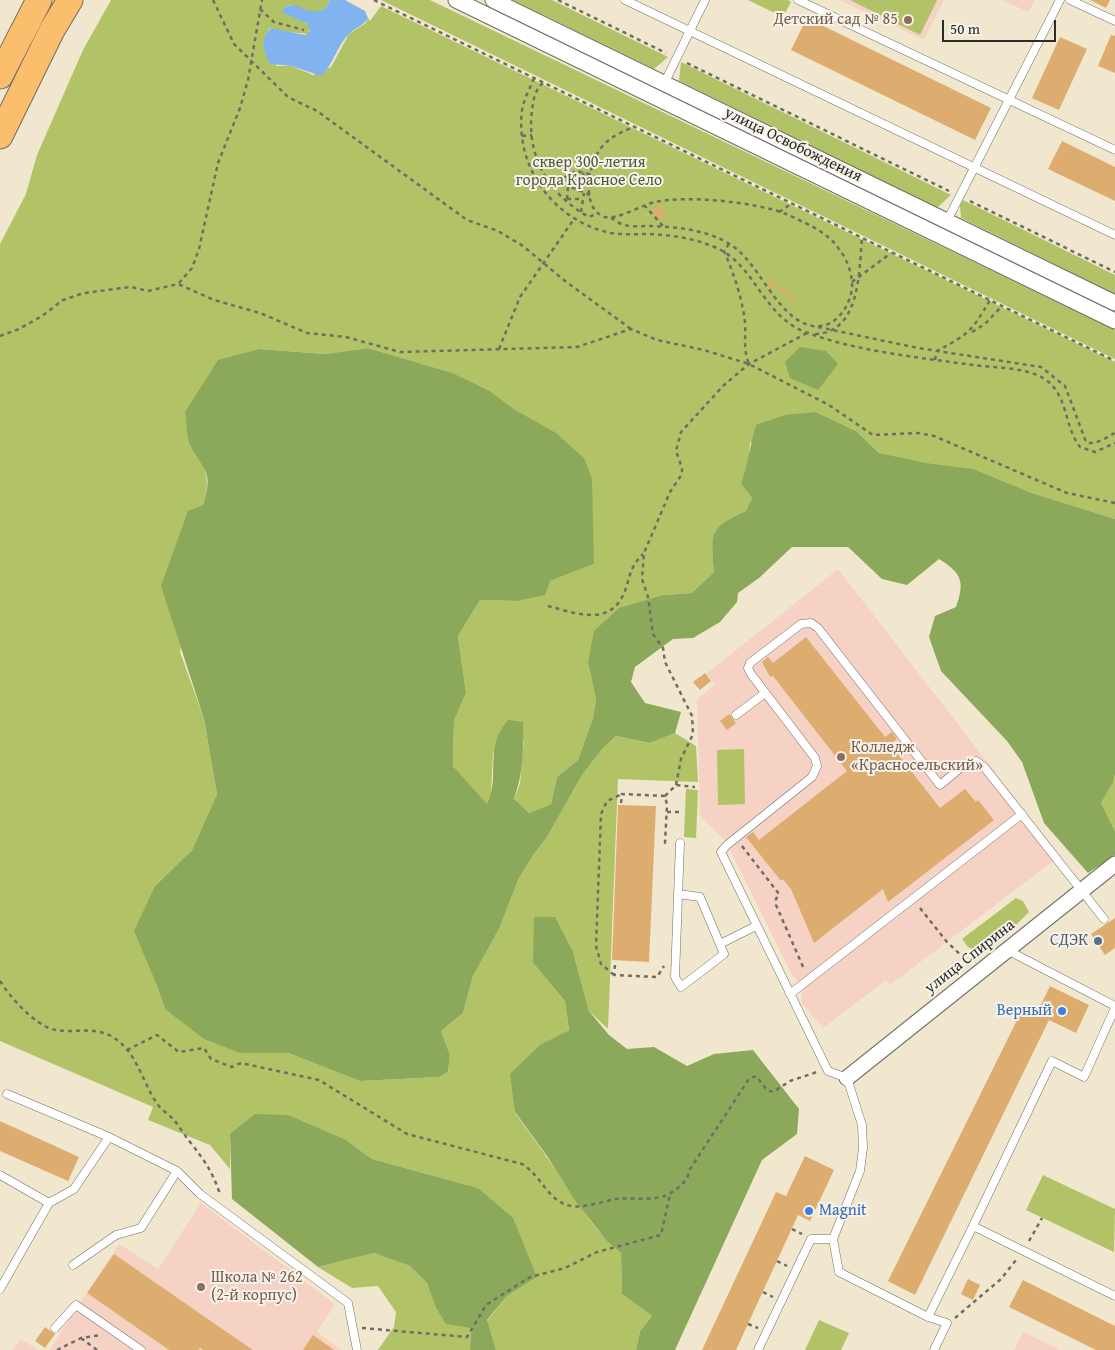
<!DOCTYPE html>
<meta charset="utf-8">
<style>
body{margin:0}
#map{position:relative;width:1115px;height:1350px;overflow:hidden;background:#f1e7ce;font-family:"Gentium Book Plus",serif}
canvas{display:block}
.scale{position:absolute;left:942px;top:20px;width:114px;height:22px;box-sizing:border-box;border:2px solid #2b2b2b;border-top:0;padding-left:6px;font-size:15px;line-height:18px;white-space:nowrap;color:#2b2b2b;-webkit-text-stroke:4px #f7f3e8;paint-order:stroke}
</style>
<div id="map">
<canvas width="1115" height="1350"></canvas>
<div class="scale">50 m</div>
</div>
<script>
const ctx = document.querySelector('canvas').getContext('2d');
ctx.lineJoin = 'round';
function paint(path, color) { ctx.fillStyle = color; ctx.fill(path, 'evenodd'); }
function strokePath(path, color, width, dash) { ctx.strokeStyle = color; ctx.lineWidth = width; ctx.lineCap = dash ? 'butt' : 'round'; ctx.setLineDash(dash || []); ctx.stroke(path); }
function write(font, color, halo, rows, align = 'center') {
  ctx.font = font + ' "Gentium Book Plus",serif'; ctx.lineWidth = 4; ctx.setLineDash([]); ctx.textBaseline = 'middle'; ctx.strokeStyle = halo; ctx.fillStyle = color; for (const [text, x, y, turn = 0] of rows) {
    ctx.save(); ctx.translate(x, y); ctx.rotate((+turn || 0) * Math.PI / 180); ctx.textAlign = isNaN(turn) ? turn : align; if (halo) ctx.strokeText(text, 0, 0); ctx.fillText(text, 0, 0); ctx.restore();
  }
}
const built = new Path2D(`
 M839,0H944L924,40Z
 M1001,0H1035L1029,12Z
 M838,569L1060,856L890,985L886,980L823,1028L801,1002L803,988L791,973L725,840L700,816L697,699L715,685L706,674Z
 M201,1203L335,1304L317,1332L341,1350H49L119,1244L158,1269Z
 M1023,1332L1060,1350H1014Z
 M21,1339L38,1350H13Z`);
const green = new Path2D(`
 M111,0H330L325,9L314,13L290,5L284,7L287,14L308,24L310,27L309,34L276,31L271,28L268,30L276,66H292L313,75L331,67L349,34L366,23L368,18L370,21L381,6L1115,362V519L1029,492L879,453L856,431L816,412L750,443L748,465L741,484L752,498L746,511C708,528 711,532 714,572L692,593L664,595L588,663L596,699L593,718L578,760L557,777L551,804L529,813L514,800L520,783L524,740L493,753L491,794L487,805L453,766L454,721L466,693L458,636L480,600L516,601L550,581L594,564L517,411L490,391L453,373L368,348L325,354L260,349L190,446C207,465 211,481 203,505L180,652L204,719L217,794L192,850L155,886L156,983L165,1009L240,1053H288L360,1081L439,1077L448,1072L450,1055L441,1031L463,1013L473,976L499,929L519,878L534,854L547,837L582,775L603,748L616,736L650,743L675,733L696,746L698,782L618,779L608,1029L589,1011L573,952L533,963L565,1001L569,1030L541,1044L515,1113C525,1127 536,1141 546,1156C570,1190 589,1226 621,1253L622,1294L652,1316L640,1331L636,1350H496L487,1321L507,1296L537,1277L528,1257L478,1188L372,1159L346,1140L230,1134V1169L210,1145L148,1120L153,1107L0,1041V244L26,194L37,155L83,50Z
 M381,0H430L1115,330V359Z
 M512,0H552L668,57L654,69Z
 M748,0H788L791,2L783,17Z
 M850,0H937L920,35Z
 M681,62L951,195L937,208L679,81Z
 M963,200L1115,275V294L961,218L960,205Z
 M744,749L745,804L718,805L717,750Z
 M1115,775V831L1101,803L1113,783Z
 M686,789L698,790L696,838L684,837Z
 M1016,898L1023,901L1029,912L1006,935L983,953L968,947L962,939Z
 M1043,1175L1115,1209L1114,1252L1026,1210Z
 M374,1253L410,1266L427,1283L435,1306L471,1328L470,1350H378L394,1327L396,1312L378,1286L352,1288L318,1267Z
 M819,1320L849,1333L841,1350H805Z`);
const forest = new Path2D(`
 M800,347L826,351L838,364L818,390L790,378L785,362Z
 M368,348L453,373L490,391L517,411L556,433L584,458L592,479L594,564L550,581L545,595L516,601L480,600L458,636L466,693L454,721L453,766L487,804C501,776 483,749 508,720L523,722C524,749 523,774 514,799L529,813L551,804L557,777L578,760L593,718L596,699L588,663L594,631L619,608L664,595L692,593L714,572C711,532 708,528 746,511L752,498L741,484C748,464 750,445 756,425L785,415L816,412L856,431L879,453L925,463L973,469L1029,492L1115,519V775L1113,783L1101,803L1115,831V855L1088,873L1044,823L1022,762L1007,741L941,671L929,637L935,616L956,607C965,582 962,573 939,559L907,585L882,579L848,547H792L759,578L738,593L737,602L720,622L693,638L673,639L635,667L631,682L645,703L681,712L675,733L650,743L616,736L603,748L582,775L547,837L534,854L519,878L499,929L473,976L463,1013L441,1031L450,1055L448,1072L439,1077L360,1081L288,1053H240L204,1039L165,1009L156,983L134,931L155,886L192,850L217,794L204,719L161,586L188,511L203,505C213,473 206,473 191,447C186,439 187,422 185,412L218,360L260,349L325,354Z
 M534,917H555L573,952L589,1011L609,1035L627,1049L654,1047L687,1066L714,1054L753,1050L799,1109L797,1134L762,1160L675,1350H636L640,1331L652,1316L622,1294L621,1253L607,1241L576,1202L547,1156L515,1112L510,1074L541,1044L569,1030L565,1001L533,963Z
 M255,1114L288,1115L346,1140L372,1159L478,1188L513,1218L537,1277L507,1296L487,1320L496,1350H470L471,1328L446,1324L435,1306L427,1283L410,1266L374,1253L318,1267L232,1199L230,1134Z`);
const water = new Path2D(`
 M330,0H345L365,11L368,18C365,25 355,28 350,33C337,45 334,64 321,76L292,66L270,64C264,51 259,40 271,28L305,35L310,32L308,24L283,13L284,7C302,0 304,17 325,9Z`);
const building = new Path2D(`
 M1090,0H1110L1106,8Z
 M807,18L991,108L975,140L791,50Z
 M1111,35L1115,36V73L1098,66Z
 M1060,37L1087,49L1059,110L1032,98Z
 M1062,141L1115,167V201L1048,169Z
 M658,205L667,214L660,220L651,211Z
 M771,279L777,284L774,288L768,283Z
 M781,287L788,291L785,295L778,291Z
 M791,294L797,299L795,303L788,298Z
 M806,637L885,737L892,732L897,739L890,744L940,808L965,789L976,802L978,800L994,820L888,902L883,889L814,943L791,889L783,879L781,881L746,837L753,832L759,840L847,771L773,676L770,677L762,662L768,657L773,663Z
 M705,673L711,681L700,690L693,682Z
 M729,714L736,723L727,730L720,721Z
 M618,805L656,806L649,962L612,960Z
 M1115,918V948L1105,955L1091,934Z
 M1050,986L1089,1005L1076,1033L1049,1020L915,1295L888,1281L1022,1010L1035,1017Z
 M0,1121L79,1157L68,1181L0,1151Z
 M805,1156L834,1170L810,1221L798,1215L736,1350H702L776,1192L786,1196Z
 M114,1254L215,1324L253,1350H203L200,1348L198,1350H169L87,1293Z
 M968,1279L980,1285L973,1300L961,1294Z
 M1023,1280L1115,1326V1350H1096L1009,1307Z
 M45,1327L55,1334L45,1348L35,1341Z
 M313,1335L334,1350H303Z`);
const path = new Path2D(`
 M213,0L234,44L288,97L317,111L467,220L498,231L523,246L565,281L631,329
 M374,0L1115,361
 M558,0L666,53
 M260,9L274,22L304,30
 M687,63L949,191
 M534,78C530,89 524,98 522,110C515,168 554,221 611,233C623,235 636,234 649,234C670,235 692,238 712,246C756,262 761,317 808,333C856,351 922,358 973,365C994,368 1025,367 1043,378C1069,394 1063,425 1080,447L1095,452L1115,443
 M543,83C535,89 533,101 532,111C526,156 549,195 589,217L598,213
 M522,136L532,135
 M557,181L590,195
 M550,185L576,171L590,174
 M579,185L589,181
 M576,190L584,173
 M567,199H583
 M567,199L568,187
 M970,201L1115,272
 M644,205L663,226
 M581,212L584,193
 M779,212L791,204
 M611,218C615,220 620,224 624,225C632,227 642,226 651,226C678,227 708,230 731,245C761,264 777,320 813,326C835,329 850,307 852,288C853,275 847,259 839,249C827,231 805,223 786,214C756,202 687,195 655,202C642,205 617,220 605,217C582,210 588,172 596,156C604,140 618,133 634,127
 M729,244L724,251C734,274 742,298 745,322C746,337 743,350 749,364
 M852,282L891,253
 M179,283L192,268L199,249L218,163L240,108L248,80L262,0
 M818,327L918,348L1041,367L1065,386L1086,442C1096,446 1106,437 1115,433
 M972,332L985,324L1002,306
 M815,334C861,333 859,269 862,238
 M0,336L19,329L42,316L63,300L84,293L131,287L148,291L178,284L214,300L260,313L307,333L346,337L400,352L577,347L631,329L657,340L704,350L749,364L829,405L873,435L918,433L934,436L1067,493L1115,503
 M499,349L520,297L574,219
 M935,360L937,351C970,333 971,332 990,300
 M548,606C572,612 605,626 621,599C631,582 626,571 643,554
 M676,785L681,759L693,734L692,716L665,662L663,648L653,634L648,597L642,579L644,553L670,492L682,474V468L676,451L681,432L724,385L749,364L807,333
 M665,796L676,785L695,787
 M621,803L622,794L665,796L667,805L665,843H669
 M667,812H682
 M742,846L779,894L776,899V905L804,969
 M920,908L947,942L969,963
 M615,965L614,975L657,977L664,966
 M614,975L601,964L596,946L601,814L607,801L622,794
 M0,981C10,997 36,1027 56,1030C74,1033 92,1027 109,1035C137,1049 141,1081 158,1105C162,1110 168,1114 172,1118C179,1125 184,1135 190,1142C205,1161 212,1171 220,1194
 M127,1050L157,1035L179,1052L204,1048L211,1059L232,1067L241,1063L319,1080L407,1134L522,1164C540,1174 547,1199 567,1205C581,1210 602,1201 616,1199C633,1197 654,1202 669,1194C680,1188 688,1180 690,1169L749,1079L756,1076L767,1090L773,1092L790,1081L817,1072
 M792,1229L802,1234
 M1029,1241L1042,1218
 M777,1261L787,1266
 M763,1292L773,1297
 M955,1318L1001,1279L1016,1260
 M748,1324L758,1328
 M362,1328L467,1337L486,1305L530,1277L565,1268L597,1252L661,1235L670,1194
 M81,1338L97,1350
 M57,1350L81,1338L101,1335`);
const service = new Path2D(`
 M625,0L1115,235
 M798,0L1115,150
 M1070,0L1115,21
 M663,86L705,0
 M946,223L1060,0
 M736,715L765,693
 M678,894L700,897L724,954L681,987L675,977L680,843
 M720,944L756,926
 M1007,950L1115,1006
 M790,994L1022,814
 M7,1094L109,1137L177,1171L200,1194L348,1303L357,1350
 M0,1175L49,1203
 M973,1226L1052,1061L1084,1077L1115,1008
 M73,1265L116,1235L141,1228L177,1171
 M0,1289L49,1203L74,1189L109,1137
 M928,1317L839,1272L833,1239L860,1171L863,1148L862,1125L847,1078L828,1071L721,852L727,845L812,777L817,766L815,758L751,674L748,668L750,663L801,624L811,623L818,628L940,785L964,765L976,761L985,768L1104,919
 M55,1328L76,1305L141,1350
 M758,1350L811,1239H833
 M934,1350L947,1323L928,1317L973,1226L1115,1296`);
const minor = new Path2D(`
 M456,0L1115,321
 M493,0L1115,303
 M847,1078L1115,864`);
const trunk = new Path2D(`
 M0,76L39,0
 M0,136L52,30L70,0`);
const markers = [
 [908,20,5,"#8d6e63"],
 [841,757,5,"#8d6e63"],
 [1098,941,5,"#5c6f8a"],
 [1062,1011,5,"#3f7fe0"],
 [809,1211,5,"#3f7fe0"],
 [201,1287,5,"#8d6e63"]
];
const educationNames = [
 ["Детский сад № 85",898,20,"right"],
 ["Колледж",851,748],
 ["«Красносельский»",851,766],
 ["Школа № 262",211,1278],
 ["(2-й корпус)",211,1296]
];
const streetNames = [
 ["улица Освобождения",793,145,26],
 ["улица Спирина",970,957,-38]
];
const parkNames = [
 ["сквер 300-летия",589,163],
 ["города Красное Село",589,181]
];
const serviceNames = [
 ["СДЭК",1088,941]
];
const shopNames = [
 ["Верный",1052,1011],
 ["Magnit",819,1211,"left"]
];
paint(built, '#f6d2c5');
paint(green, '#b1c366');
paint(forest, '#8ca95b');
paint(water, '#81b4ee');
paint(building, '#dcad6f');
strokePath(service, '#706d64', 9);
strokePath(minor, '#706d64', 17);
strokePath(trunk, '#706d64', 27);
strokePath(path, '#706d64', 2.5, [4, 4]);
strokePath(service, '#fff', 8);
strokePath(minor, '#fff', 15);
strokePath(trunk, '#fabe6d', 25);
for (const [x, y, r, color] of markers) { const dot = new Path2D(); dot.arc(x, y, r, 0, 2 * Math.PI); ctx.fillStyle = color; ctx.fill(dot); strokePath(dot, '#f7f3e8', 2); }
write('16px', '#785e54', '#f7f3e8', educationNames, 'left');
write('16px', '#2b2b2b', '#f7f3e8', streetNames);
write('16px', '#53593d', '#f7f3e8', parkNames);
write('16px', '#4e5e75', '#f7f3e8', serviceNames, 'right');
write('16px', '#366cbe', '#f7f3e8', shopNames, 'right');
</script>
